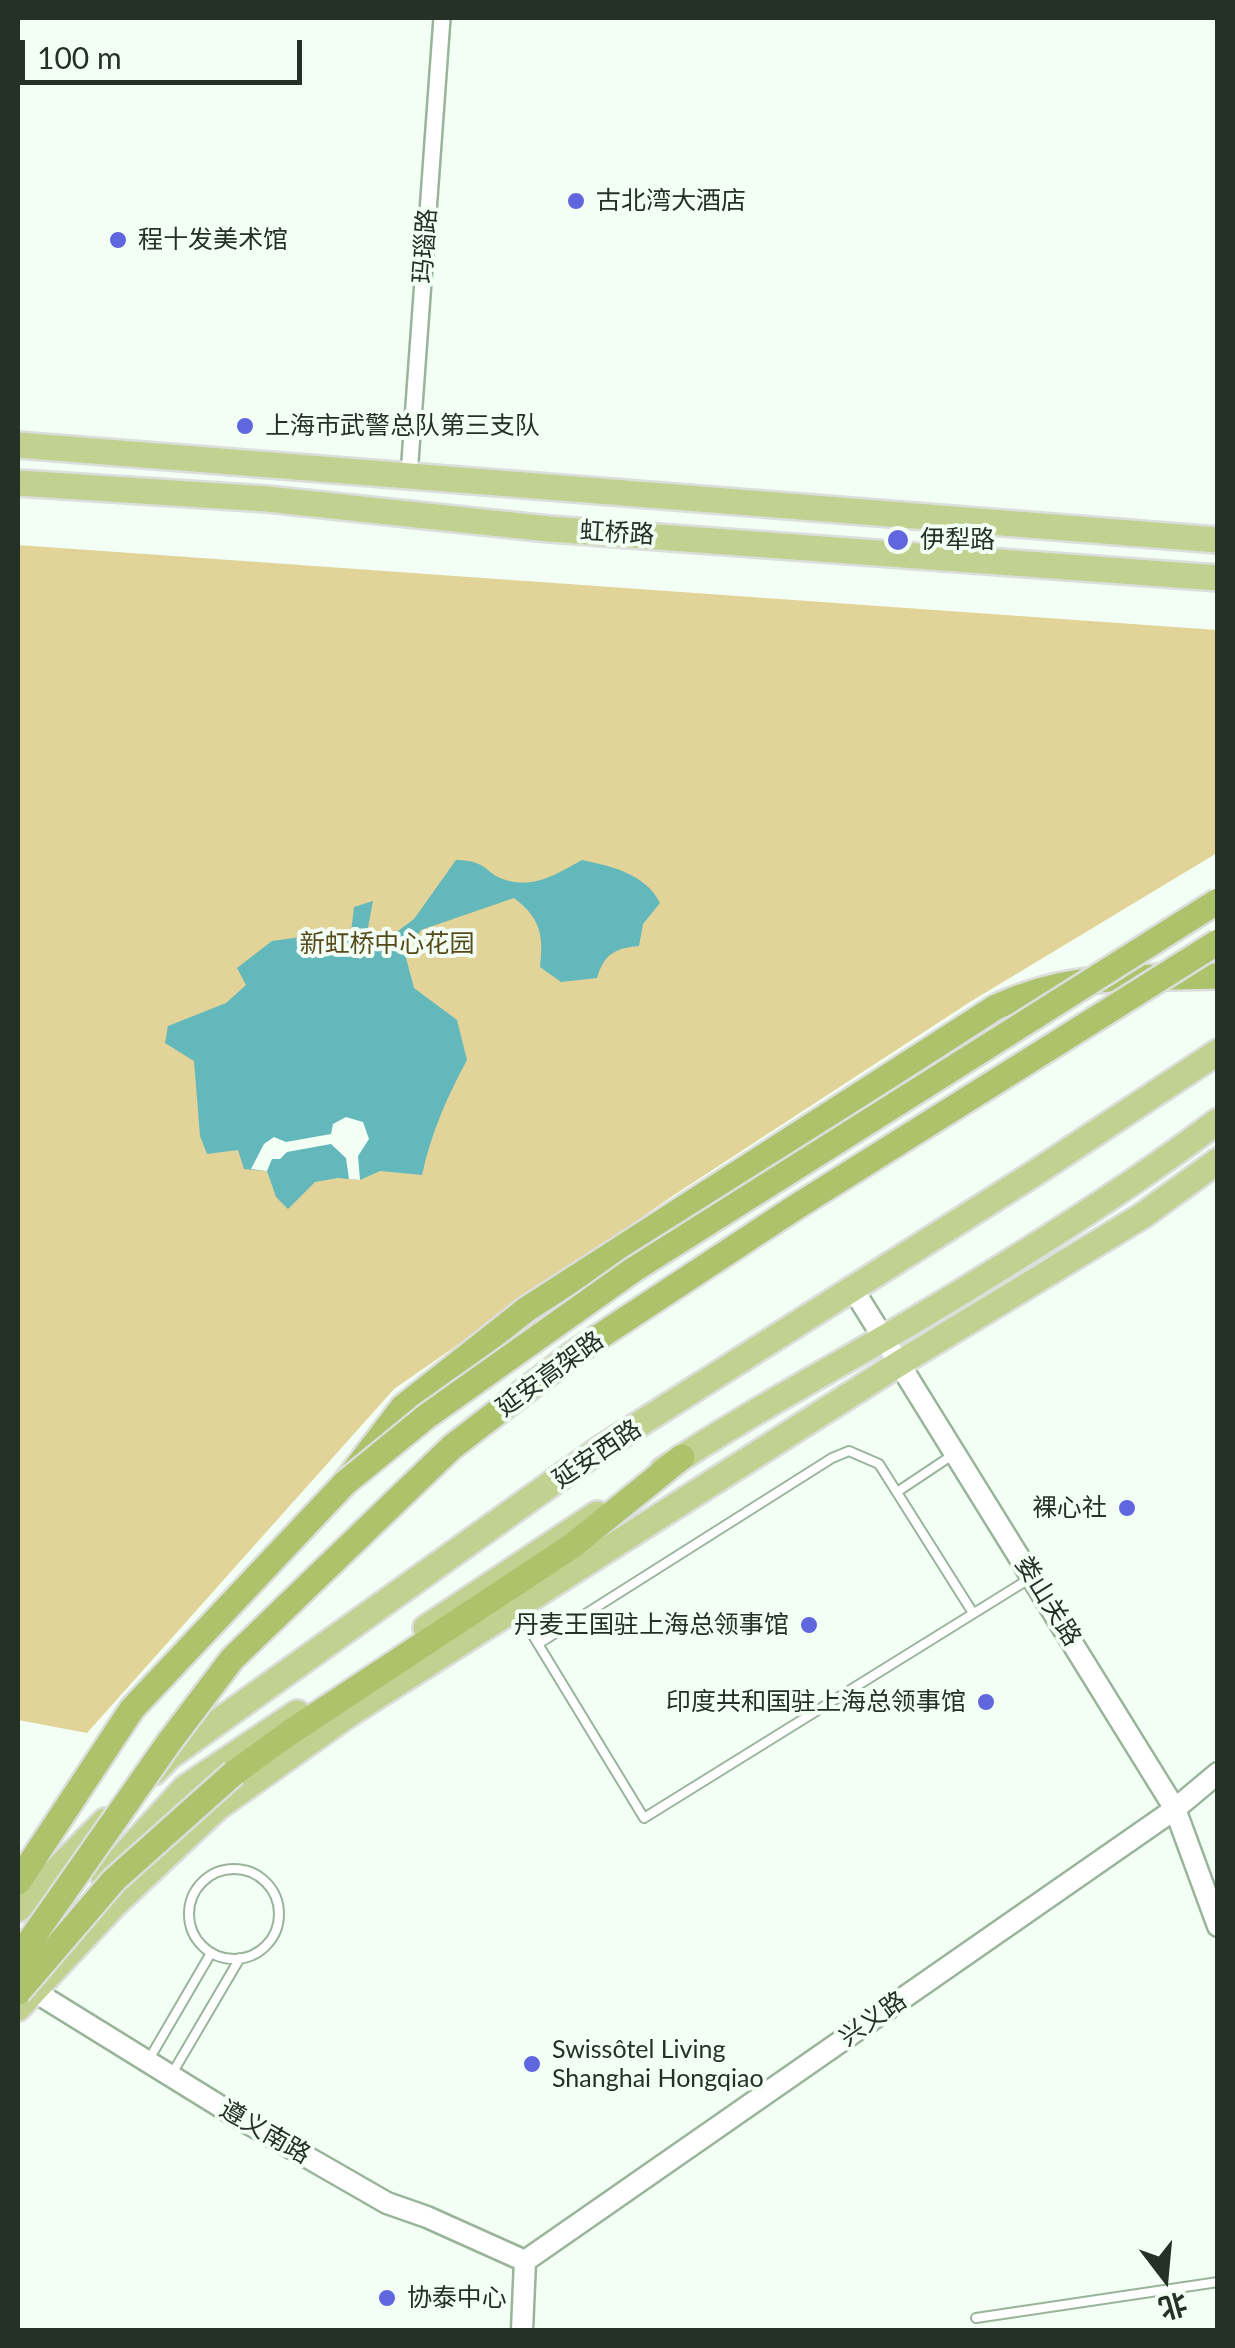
<!DOCTYPE html>
<meta charset="utf-8">
<style>
body{margin:0}
#map{position:relative;width:1235px;height:2348px;overflow:hidden;background:#f3fff4;font-family:Lato,"Noto Sans SC",sans-serif}
canvas{display:block}
.frame{position:absolute;inset:0;border:20px solid #253026;pointer-events:none}
.north{position:absolute;left:1115px;top:2228px;width:100px;height:100px;-webkit-text-stroke:8px #f3fff4;paint-order:stroke;rotate:164deg;font-size:28px;font-weight:700;line-height:40px;text-align:center;color:#253026}
.north::after{content:'';display:block;margin:auto;width:35px;height:45px;background:#253026;clip-path:polygon(50% 0,100% 100%,50% 72%,0 100%)}
.scale{position:absolute;left:20px;top:40px;width:282px;height:45px;box-sizing:border-box;border:5px solid #253026;border-top:0;padding-left:12px;font-size:30px;line-height:35px;white-space:nowrap;color:#253026;-webkit-text-stroke:8px #f3fff4;paint-order:stroke}
</style>
<div id="map">
<canvas width="1235" height="2348"></canvas>
<div class="frame"></div>
<div class="north">北</div>
<div class="scale">100 m</div>
</div>
<script>
const ctx = document.querySelector('canvas').getContext('2d');
ctx.lineJoin = 'round';
function paint(path, color) { ctx.fillStyle = color; ctx.fill(path, 'evenodd'); }
function strokePath(path, color, width, dash) { ctx.strokeStyle = color; ctx.lineWidth = width; ctx.lineCap = dash ? 'butt' : 'round'; ctx.setLineDash(dash || []); ctx.stroke(path); }
function write(font, color, halo, rows, align = 'center') {
  ctx.font = font + ' Lato,"Noto Sans SC",sans-serif'; ctx.lineWidth = 8; ctx.setLineDash([]); ctx.textBaseline = 'middle'; ctx.strokeStyle = halo; ctx.fillStyle = color; for (const [text, x, y, turn = 0] of rows) {
    ctx.save(); ctx.translate(x, y); ctx.rotate((+turn || 0) * Math.PI / 180); ctx.textAlign = isNaN(turn) ? turn : align; if (halo) ctx.strokeText(text, 0, 0); ctx.fillText(text, 0, 0); ctx.restore();
  }
}
const green = new Path2D(`
 M18,545L1217,630V853L970,1002L674,1195L394,1389L87,1733L18,1720Z`);
const water = new Path2D(`
 M456,860C490,861 483,873 506,880C535,889 558,873 582,860C611,866 646,874 660,903L643,924L639,946C614,948 604,955 597,978L561,982L540,967C544,934 540,918 514,898L421,930L405,954L414,988L457,1020L467,1060C447,1097 431,1133 422,1175L380,1171L360,1180L338,1178L315,1182L288,1209L276,1197L267,1171L244,1169L238,1150L207,1154L200,1136L194,1061L165,1043L168,1026L226,1003L246,985L237,968L272,941L315,935L350,941L354,907L373,901L367,933L387,939L414,919Z`);
const pier = new Path2D(`
 M346,1117L363,1122L369,1139L358,1156L360,1180L349,1179L346,1158L331,1144L287,1152L280,1159H272L267,1171L251,1169L264,1144L274,1137L286,1142L331,1134L333,1124Z`);
const service = new Path2D(`
 M897,1492L951,1456
 M518,1611L644,1818L1029,1579
 M538,1644L832,1458L849,1451L879,1464L973,1613
 M189 1914a45 45 0 1 1 90 0a45 45 0 1 1-90 0Z
 M148,2061L211,1953
 M173,2072L240,1958
 M976,2318L1218,2282`);
const minor = new Path2D(`
 M409,475L442,18`);
const tertiary = new Path2D(`
 M853,1289L1175,1809L1218,1926
 M24,1985L239,2118L387,2203L427,2217L525,2261
 M525,2261L1175,1809L1218,1773
 M522,2330L525,2261`);
const primary = new Path2D(`
 M18,445L1218,540
 M18,483L267,499L549,529L1218,578
 M663,1470C748,1413 838,1366 925,1314C1025,1254 1125,1191 1218,1121
 M426,1628L597,1514
 M154,1772L170,1756L600,1449L1035,1173L1218,1052
 M104,1877L185,1788L297,1713
 M18,1909L105,1821
 M18,2008L115,1904L218,1807L349,1714L900,1363L1142,1216L1218,1161`);
const trunk = new Path2D(`
 M234,1773L289,1733L572,1546L682,1457
 M18,1882L132,1709L345,1483L403,1407L527,1309L996,1007C1074,971 1134,979 1218,976`);
const trunkBridge = new Path2D(`
 M345,1483L427,1416L633,1270L1218,901
 M18,1958L170,1741L232,1659L452,1447L573,1354L796,1207L1218,942
 M18,1992L114,1880L234,1773`);
const markers = [
 [576,201,10,"#5f66de"],
 [118,240,10,"#5f66de"],
 [245,426,10,"#5f66de"],
 [898,540,12,"#5f66de"],
 [1127,1508,10,"#5f66de"],
 [809,1625,10,"#5f66de"],
 [986,1702,10,"#5f66de"],
 [532,2064,10,"#5f66de"],
 [387,2298,10,"#5f66de"]
];
const poiNames = [
 ["古北湾大酒店",596,201],
 ["程十发美术馆",138,240],
 ["上海市武警总队第三支队",265,426],
 ["伊犁路",920,540],
 ["裸心社",1107,1508,"right"],
 ["丹麦王国驻上海总领事馆",789,1625,"right"],
 ["印度共和国驻上海总领事馆",966,1702,"right"],
 ["Swissôtel Living",552,2050],
 ["Shanghai Hongqiao",552,2079],
 ["协泰中心",407,2298]
];
const streetNames = [
 ["玛瑙路",425,246,-86],
 ["虹桥路",617,533,3],
 ["延安高架路",550,1374,-36],
 ["延安西路",597,1454,-34],
 ["娄山关路",1048,1601,58],
 ["兴义路",873,2019,-35],
 ["遵义南路",265,2132,30]
];
const parkNames = [
 ["新虹桥中心花园",387,944]
];
paint(green, '#e2d399');
paint(water, '#63b8bc');
paint(pier, '#f3fff4');
strokePath(service, '#99b49b', 12);
strokePath(minor, '#99b49b', 20);
strokePath(tertiary, '#99b49b', 25);
strokePath(primary, '#dcdedc', 30);
strokePath(trunk, '#dcdedc', 30);
strokePath(service, '#fff', 8);
strokePath(minor, '#fff', 15);
strokePath(tertiary, '#fff', 20);
strokePath(primary, '#c1d190', 25);
strokePath(trunk, '#acc26b', 25);
strokePath(trunkBridge, '#dcdedc', 30, []);
strokePath(trunkBridge, '#acc26b', 25);
for (const [x, y, r, color] of markers) { const dot = new Path2D(); dot.arc(x, y, r, 0, 2 * Math.PI); ctx.fillStyle = color; ctx.fill(dot); strokePath(dot, '#f3fff4', 4); }
write('25px', '#253026', '#f3fff4', poiNames, 'left');
write('25px', '#253026', '#f3fff4', streetNames);
write('25px', '#564a1b', '#f3fff4', parkNames);
</script>
